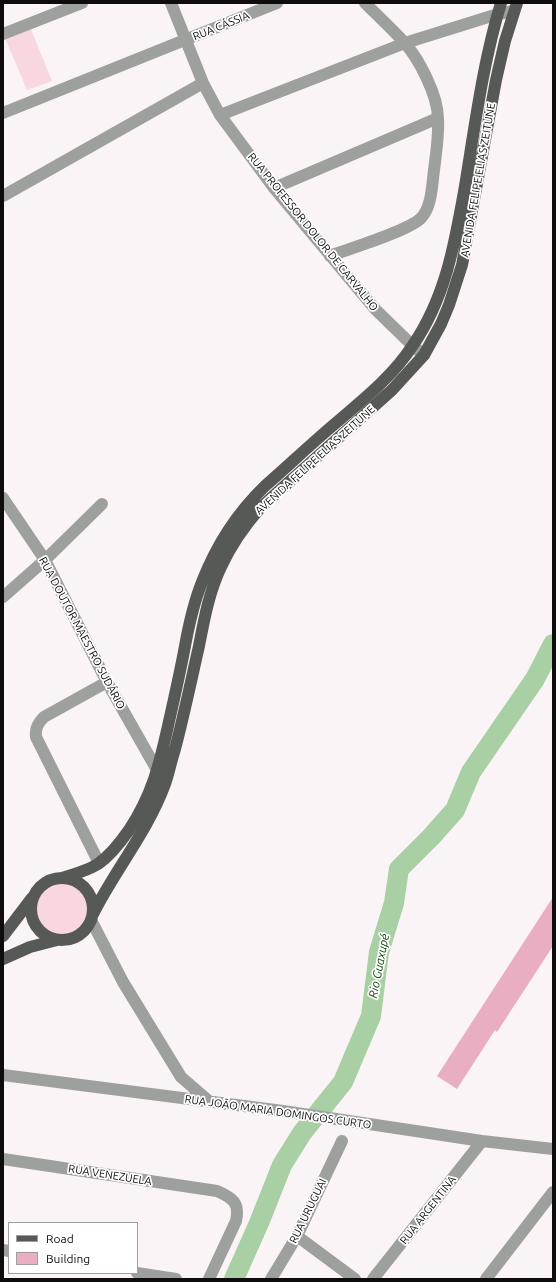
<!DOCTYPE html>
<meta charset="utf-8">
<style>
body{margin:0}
#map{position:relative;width:556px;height:1282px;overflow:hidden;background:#fbf4f6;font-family:Ubuntu,sans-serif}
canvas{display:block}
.frame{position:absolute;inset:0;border:4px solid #0e0c0d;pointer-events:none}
.legend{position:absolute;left:8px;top:1222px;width:130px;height:52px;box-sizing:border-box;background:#fff;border:1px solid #9f9e9e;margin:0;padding:5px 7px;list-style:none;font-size:12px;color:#0e0c0d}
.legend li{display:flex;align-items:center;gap:8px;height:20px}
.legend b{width:20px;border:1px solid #9f9e9e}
</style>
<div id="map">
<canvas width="556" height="1282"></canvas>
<div class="frame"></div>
<ul class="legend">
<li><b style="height:5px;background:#565956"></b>Road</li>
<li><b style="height:11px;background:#e9aec1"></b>Building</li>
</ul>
</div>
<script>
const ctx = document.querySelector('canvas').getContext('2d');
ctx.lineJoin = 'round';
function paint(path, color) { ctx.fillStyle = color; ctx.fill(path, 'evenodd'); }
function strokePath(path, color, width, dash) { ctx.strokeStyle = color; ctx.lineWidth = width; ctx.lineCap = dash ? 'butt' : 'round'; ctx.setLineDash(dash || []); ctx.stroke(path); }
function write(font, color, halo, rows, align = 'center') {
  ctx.font = font + ' Ubuntu,sans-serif'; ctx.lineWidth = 3.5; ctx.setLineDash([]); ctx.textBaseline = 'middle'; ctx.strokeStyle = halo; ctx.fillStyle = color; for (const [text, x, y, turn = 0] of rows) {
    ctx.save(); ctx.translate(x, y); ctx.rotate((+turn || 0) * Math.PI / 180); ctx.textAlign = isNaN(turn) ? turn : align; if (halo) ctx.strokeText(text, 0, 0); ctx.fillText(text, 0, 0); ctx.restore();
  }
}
const green = new Path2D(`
 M30,27L52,81L27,90L4,36Z
 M36 909a26 26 0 1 1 52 0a26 26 0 1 1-52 0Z`);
const river = new Path2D(`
 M234,1279L259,1223L282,1165L302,1133L343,1082L371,1016L379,952L394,903L399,869L431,837L455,810L471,772L535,679L553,644`);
const building = new Path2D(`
 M553,897V946L497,1032L495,1030L457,1089L437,1076Z`);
const minor = new Path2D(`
 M171,3L203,83L220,115L274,188L354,284L376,310L413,346L424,355
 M3,34L82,3
 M3,113L277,3
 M220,115L405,43L498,14L513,11
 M274,188L438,118
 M3,196L203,83
 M330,256C348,249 412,230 422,217C432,205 432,185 434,170C436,154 439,136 438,119C438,95 419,59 404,42C391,28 378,16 365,3
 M3,498L45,560L107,682L161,777
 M3,597L45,560L102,504
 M99,863L36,737C35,728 38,723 44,717L107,682
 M91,920L123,982L181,1077L210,1102
 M3,1075L283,1111L482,1141L553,1149
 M3,1159L217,1191C233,1198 240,1203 236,1221L209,1279
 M297,1236L355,1279
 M3,1250L9,1251
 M137,1273L176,1279
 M271,1279L297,1236L342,1141
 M373,1279L482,1141
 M486,1279L553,1192`);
const major = new Path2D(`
 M31 909a31 31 0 1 1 62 0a31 31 0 1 1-62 0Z
 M62,878C74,874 87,871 98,864C111,855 120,843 129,830C152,795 159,766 168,726C174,699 180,673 185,646C189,624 194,602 202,582C216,546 237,513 265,486C289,465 312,443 337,422C364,399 393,376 413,345C446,297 455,242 465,186C475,125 483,62 501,3
 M93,914C115,870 148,831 165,784C169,773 171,761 175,749C184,715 191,681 199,646C204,620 209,592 221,567C231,545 245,525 261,507L392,390L424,355L441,324L449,305L462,265L496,80L505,41L517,3
 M3,936L32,898
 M3,959L30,947L57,940`);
const streetNames = [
 ["RUA CÁSSIA",221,26,-22],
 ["AVENIDA FELIPE ELIAS ZEITUNE",478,180,-80],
 ["RUA PROFESSOR DOLOR DE CARVALHO",313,232,51],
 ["AVENIDA FELIPE ELIAS ZEITUNE",315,460,-42],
 ["RUA DOUTOR MAESTRO SUDÁRIO",82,633,62],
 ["RUA JOÃO MARIA DOMINGOS CURTO",278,1112,8],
 ["RUA VENEZUELA",110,1175,9],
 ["RUA ARGENTINA",428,1210,-52],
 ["RUA URUGUAI",308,1211,-64]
];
const waterNames = [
 ["Rio Guaxupé",379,966,-79]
];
paint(green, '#f9d7e1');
strokePath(river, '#a8d0a4', 20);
paint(building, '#e9aec1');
strokePath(minor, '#9ea09d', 12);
strokePath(major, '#565956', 12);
write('11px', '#0e0c0d', '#fff', streetNames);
write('italic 12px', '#0e460d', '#fff', waterNames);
</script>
